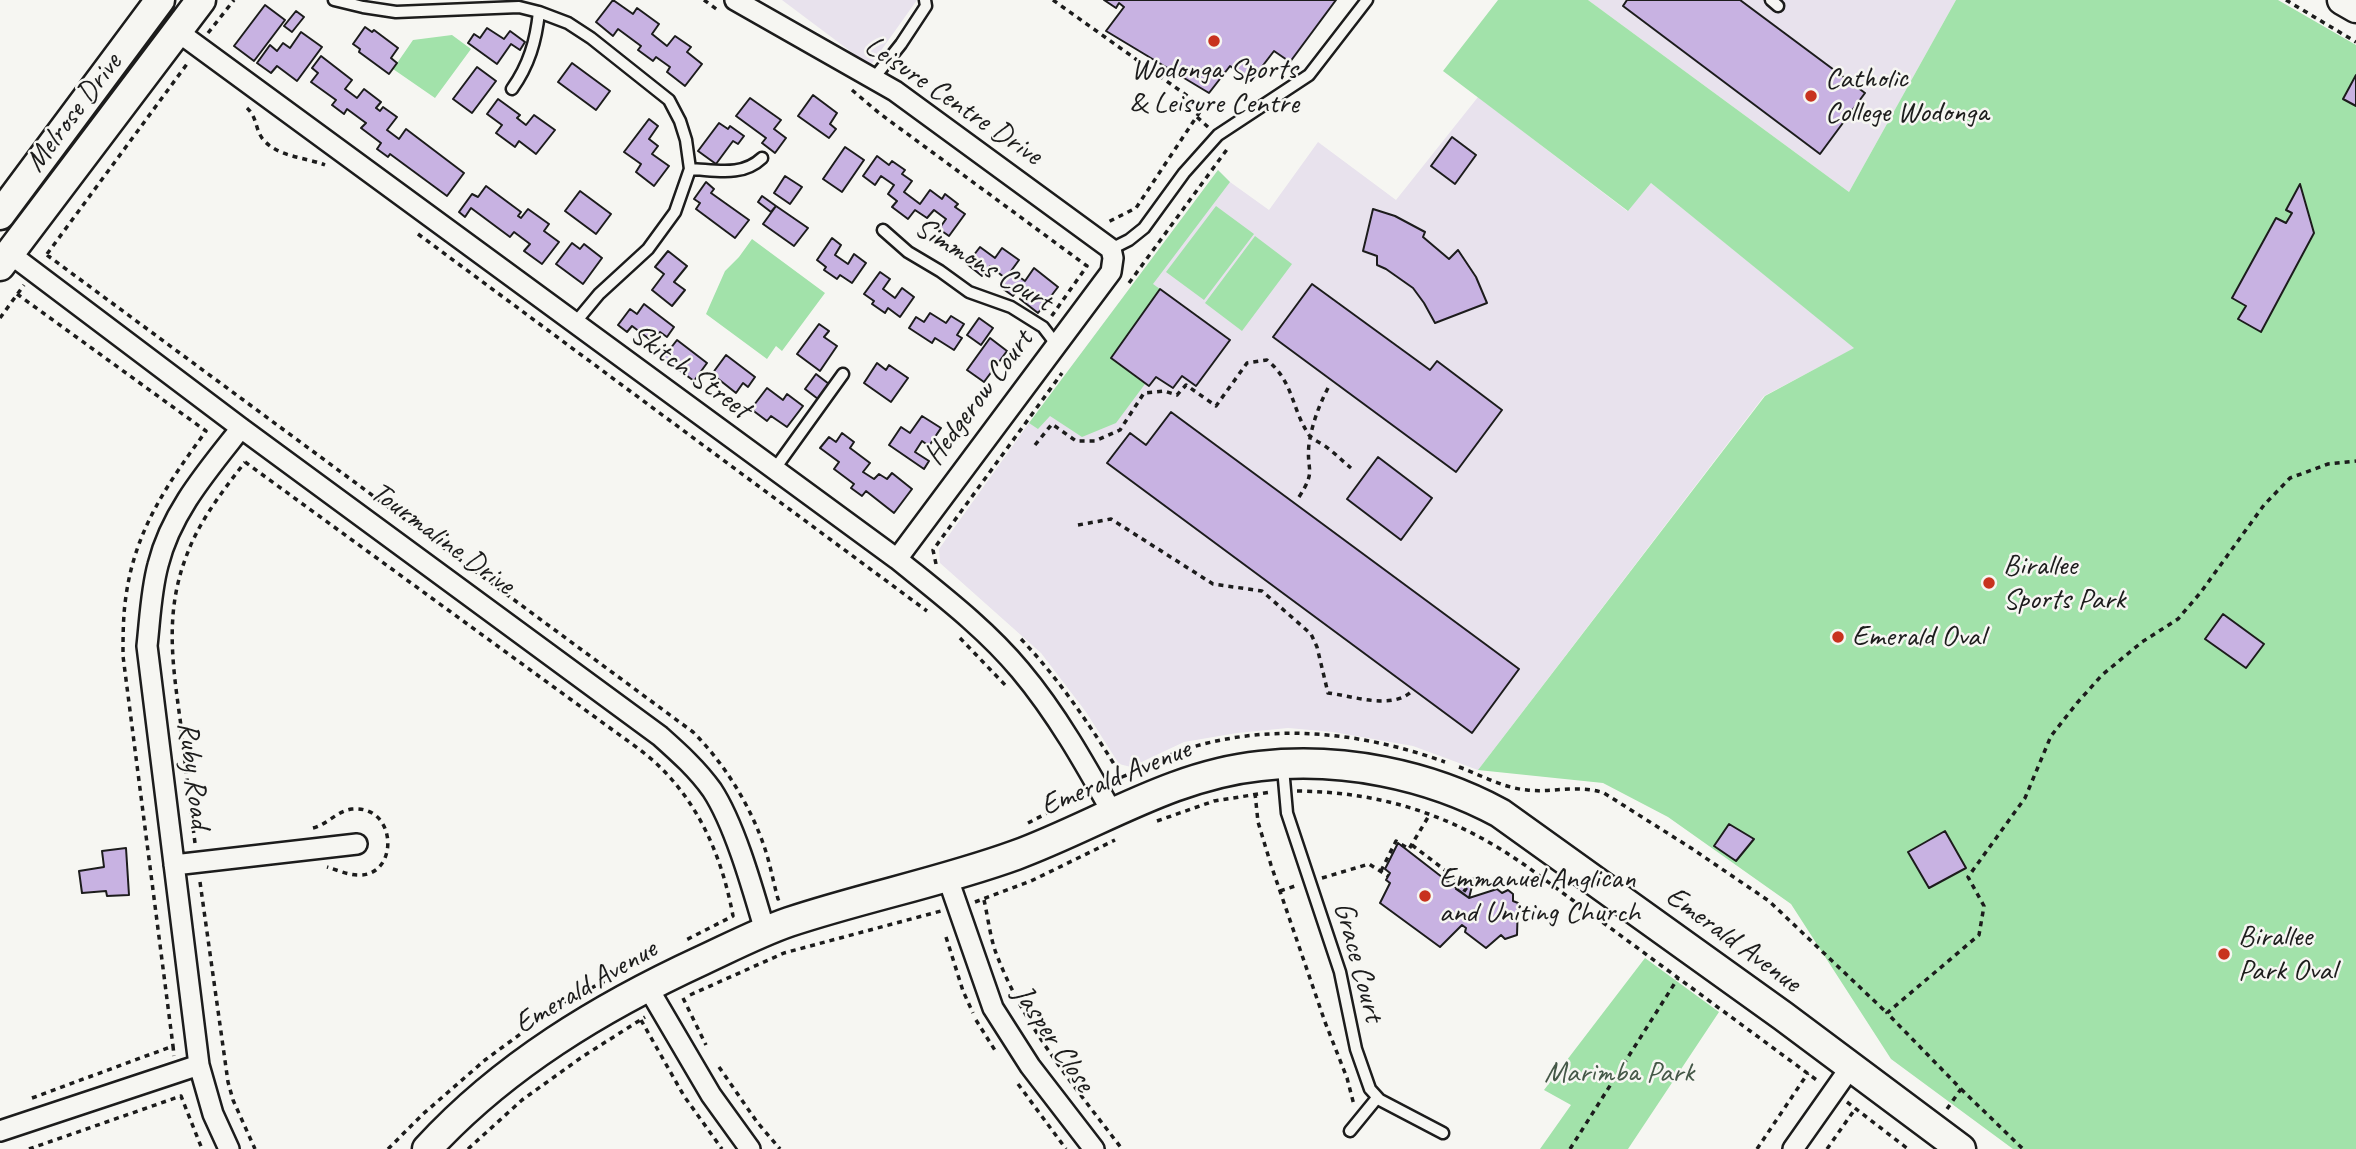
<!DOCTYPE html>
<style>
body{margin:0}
canvas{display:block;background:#f6f6f2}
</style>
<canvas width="2356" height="1149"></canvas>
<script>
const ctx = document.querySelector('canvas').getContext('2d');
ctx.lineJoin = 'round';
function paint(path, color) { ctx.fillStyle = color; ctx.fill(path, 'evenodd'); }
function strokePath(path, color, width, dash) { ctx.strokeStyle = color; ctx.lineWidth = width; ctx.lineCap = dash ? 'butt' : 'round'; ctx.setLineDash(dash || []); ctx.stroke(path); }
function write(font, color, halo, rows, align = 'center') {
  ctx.font = font + ' Caveat,sans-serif'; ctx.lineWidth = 5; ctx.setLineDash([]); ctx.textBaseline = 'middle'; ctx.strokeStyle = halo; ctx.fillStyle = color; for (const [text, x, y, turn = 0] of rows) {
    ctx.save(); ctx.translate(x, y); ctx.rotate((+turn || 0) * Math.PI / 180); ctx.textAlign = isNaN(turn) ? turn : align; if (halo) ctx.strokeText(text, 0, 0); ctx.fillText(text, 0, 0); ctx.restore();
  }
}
const built = new Path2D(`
 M782,0H917L870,66Z
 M1588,0H1956L1849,192Z
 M1478,97L1627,211L1651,183L1855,348L1764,396L1478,770L1413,746L1333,732L1288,728L1237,733L1184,742L1131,767L1119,764L1086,712L1041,653L940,563L939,549L1029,423L1218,170L1230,182L1269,210L1318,142L1396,200Z`);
const green = new Path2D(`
 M1498,0H1588L1849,192L1956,0H2278L2356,45V1149H2013L1891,1059L1791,904L1668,817L1603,783L1478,770L1765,396L1854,348L1651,183L1628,211L1443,71Z
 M452,35L471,49L435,98L393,69L413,40Z
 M1218,170L1230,182L1153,284L1160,289L1111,358L1145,384L1116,423L1082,437L1050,416L1038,429L1029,423Z
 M1216,206L1254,234L1204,300L1166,272Z
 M1255,236L1292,264L1242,331L1205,303Z
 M752,239L825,293L782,351L776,346L767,359L706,314L725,271L739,257Z
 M1645,958L1719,1012L1628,1149H1540L1571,1105L1544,1090Z`);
const building = new Path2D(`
 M613,0L633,14L637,8L659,24L652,34L667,46L675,36L691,47L687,52L702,64L685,86L667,72L670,67L656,57L653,61L638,50L641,46L618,29L613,36L596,22Z
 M1104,0H1336L1290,62L1274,51L1251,81L1230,66L1209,93L1106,31L1124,7L1119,3L1116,8Z
 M1627,0H1740L1865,93L1820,154L1623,6Z
 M265,5L285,20L254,61L234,46Z
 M296,11L304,17L292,32L284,26Z
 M365,27L372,32L374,30L398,48L391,58L397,63L389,74L359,52L360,49L353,44Z
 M487,28L504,39L510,31L525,42L520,50L511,44L497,64L468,43L474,34L480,38Z
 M301,32L322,47L297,81L277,66L271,73L257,63L270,45L277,51L283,43L290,48Z
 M321,56L352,80L345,89L357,98L364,89L381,102L376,108L380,111L383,107L397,117L387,130L399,139L406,129L464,173L447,196L390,154L388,157L377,149L381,143L361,128L366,123L347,109L344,114L332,105L336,100L311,82L318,73L312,68Z
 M572,63L610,91L596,110L558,82Z
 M477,67L496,81L472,113L453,99Z
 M2356,75V106L2343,99Z
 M813,95L837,113L830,124L836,129L829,138L798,116Z
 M750,98L781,120L774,129L786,138L775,153L762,143L766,138L736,116Z
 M498,99L520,115L517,118L526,125L534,115L555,130L536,154L519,141L515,147L496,133L502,125L487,114Z
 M649,119L658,126L649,139L658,146L652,154L669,166L654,186L636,172L641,164L624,152Z
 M719,123L728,129L730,126L744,136L738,144L733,141L716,164L698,151Z
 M1452,137L1476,155L1455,184L1431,166Z
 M845,147L864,160L842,192L823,179Z
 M877,156L889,165L892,161L905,170L902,174L912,181L904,192L920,204L930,190L942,199L945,194L958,204L955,207L965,214L949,236L939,229L946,219L934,210L927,218L915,210L908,219L892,207L897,201L888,194L894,185L881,176L875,185L863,176Z
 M785,176L802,187L790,204L774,193Z
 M706,182L714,189L711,193L749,220L735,238L696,209L700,203L694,199Z
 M2300,184L2314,233L2261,332L2238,319L2246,306L2232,298L2276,218L2286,223L2292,213L2286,210Z
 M486,186L521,212L518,216L521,218L528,209L549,224L544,231L559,242L542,264L524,251L530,244L514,232L510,237L471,208L465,217L459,212L472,194L478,197Z
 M580,191L611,214L596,234L565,211Z
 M762,196L776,206L771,212L758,202Z
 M776,206L808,228L794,246L763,224Z
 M1373,209L1395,216L1425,232L1423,237L1449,259L1458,250L1476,277L1487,303L1435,323L1424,303L1413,288L1386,269L1377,265V256L1363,251Z
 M832,238L841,245L835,255L848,264L854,254L866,263L852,283L840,275L837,279L824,270L826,267L817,260Z
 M572,243L580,249L584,244L602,258L583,284L556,264Z
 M980,247L995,258L1002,248L1019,260L1011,271L1025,281L1034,268L1058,287L1038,313L1020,299L1026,291L1020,287L1013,296L999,286L1005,278L990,266L982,276L967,264Z
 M668,251L687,266L674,282L685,290L672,306L652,290L664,274L655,267Z
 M880,272L890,279L883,289L895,298L902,288L914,297L900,317L888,308L885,313L872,304L874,301L864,294Z
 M1312,284L1430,370L1437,361L1502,410L1456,472L1273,337Z
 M1160,289L1230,340L1196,386L1182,376L1173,388L1156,377L1149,386L1111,358Z
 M644,304L674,327L667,337L660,332L653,342L632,326L627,332L618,325L630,309L637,314Z
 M930,313L946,323L951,316L964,324L957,335L962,338L954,350L935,338L932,343L909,328L916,317L924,322Z
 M979,318L993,328L981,345L967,335Z
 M819,324L829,331L824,337L837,346L820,371L797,354Z
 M990,338L1007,351L984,382L967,370Z
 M677,340L707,363L694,381L663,358Z
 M726,355L755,377L748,387L743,383L736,393L712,374Z
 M877,363L886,370L889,365L908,378L891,402L864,383Z
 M816,374L829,384L818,399L805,389Z
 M767,388L783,400L787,394L803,406L787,427L771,416L767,421L751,409Z
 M1171,412L1519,669L1472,733L1107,463L1130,433L1146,445Z
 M922,416L941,428L929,446L922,441L915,452L929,461L924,469L889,445L901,427L910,433Z
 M842,433L854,442L850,448L870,463L863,472L874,479L879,474L887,479L892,473L912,489L894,513L866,491L862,496L851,488L854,484L834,469L839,462L820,448L829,437L836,442Z
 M1378,457L1432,498L1401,540L1347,499Z
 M2223,614L2264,644L2246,668L2205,639Z
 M1729,824L1754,839L1736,861L1714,846Z
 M1945,831L1966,868L1929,888L1908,852Z
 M1398,843L1469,898L1497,889L1502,893L1508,890L1513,894V901L1518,903L1517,935L1505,939L1501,935L1486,948L1465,932L1466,928L1462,925L1440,947L1380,903L1390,883L1386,880L1390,873L1385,869Z
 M126,848L129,895L107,896L106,891L82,893L79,871L104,867L102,851Z
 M1474,878L1469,898L1456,889Z`);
const path = new Path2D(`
 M704,0L719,11
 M1053,0L1203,107L1136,208L1108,222
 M2286,0L2356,42
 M208,33L234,0
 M852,90L879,113L1087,266L1051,317
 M247,108C257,117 255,128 262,138C276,157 305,157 325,165
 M1197,117L1208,127
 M418,234L927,611
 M47,254L187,64
 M47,255L693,732C724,763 750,805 764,846C770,863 773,881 778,899L783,897
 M1129,283L1228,148
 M17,294L206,431C168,483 135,530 126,596C123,616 123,636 123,656L173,1046
 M0,318L24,285
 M1035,445L1052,424L1076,441H1095L1120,430L1144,393L1164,391L1177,395L1186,385L1216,406L1247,363L1267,360C1294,382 1291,408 1309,435C1312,439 1317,441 1322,444C1333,451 1341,460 1351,468
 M245,462L610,728C629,742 649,755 665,772C703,812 723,862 733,916L686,940
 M1299,497C1317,469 1306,472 1309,444C1312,424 1319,405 1329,386
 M1078,525L1111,519L1213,584L1262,591L1311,634L1317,647L1328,693C1354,696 1393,711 1413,690
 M936,564L933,550L1062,373
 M960,638L1008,688
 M1021,639C1060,680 1092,728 1122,777L1113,781
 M1459,767C1481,775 1503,788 1527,790C1552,793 1579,784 1604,793L1691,848L1769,901L1887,1013
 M1122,777C1143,768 1164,756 1186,749C1272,722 1362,732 1445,762
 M1297,791C1386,792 1457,817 1529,868L1818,1081
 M1255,793L1258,822L1271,865L1325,1022L1347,1078L1354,1105
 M1157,821L1214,801L1271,792
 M1028,823L1082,795
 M313,828C328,824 337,811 352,809C398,805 399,876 359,875C348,875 337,870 327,867
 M195,843C190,804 185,765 181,726C173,667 164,615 186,557C199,521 222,492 245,462
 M1412,845L1467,887L1463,893
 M1381,871L1396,841L1409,849L1430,814
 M1322,878L1369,864L1388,876
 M200,882L228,1082L233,1100L255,1149
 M1280,891L1298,885
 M984,900C988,917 990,937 996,953C1024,1027 1075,1087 1122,1149
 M975,902L1031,881L1115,840
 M946,937L963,991L973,1013
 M690,995L784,953L941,911
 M683,998L706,1045
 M641,1020L684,1096L722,1149
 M976,1020L996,1052
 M719,1067L757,1122L780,1149
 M1018,1084L1066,1149
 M1961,1089L2023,1149
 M32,1098L173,1046L174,1056
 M1847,1102L1908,1149
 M1947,1109L1961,1089L1887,1013L1979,935L1984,906L1968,877L2025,798L2051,736L2077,703L2102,675L2142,642L2178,619L2201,592L2264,505L2290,478L2328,464L2356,461
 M29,1149L181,1096L202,1149
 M388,1149L423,1114L485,1060L564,1002L607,980
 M468,1149L522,1100L582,1057L645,1017
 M1570,1149L1678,978
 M1757,1149L1808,1073
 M1827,1149L1855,1109`);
const lane = new Path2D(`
 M334,0L363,7L396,12L519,7L539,12L568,23L591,38L669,100L680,121L686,140L690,169L675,212L648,249L599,294L574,324
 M1771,0L1778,6
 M874,78L901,44L926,6L925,0
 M512,89C529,65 536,41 539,12
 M690,169C716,170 742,177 762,158
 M883,230L908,252L940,271L969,292L1011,307L1043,327L1056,344
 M1111,249L1129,240L1144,228L1184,173L1218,135L1309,75L1367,0
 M774,470L843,374
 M1283,768L1287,813L1340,972L1356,1049L1370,1089L1380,1100L1443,1133
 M1350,1131L1377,1098`);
const street = new Path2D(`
 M735,0L895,91L1111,249L1113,258L1111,272L897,559
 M177,31L897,559C940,594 985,628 1020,670C1057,714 1085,764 1113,814
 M9,253L241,428L660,736C679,753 697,769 712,790C735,825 753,890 765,931
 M174,865L357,844
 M947,876L993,1008L1030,1066L1094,1149
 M647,986L711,1095L750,1149
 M0,1131L199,1065
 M229,1149L213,1114L199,1065L147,646C150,619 151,591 158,565C171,512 208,470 241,428
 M1793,1149L1850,1068`);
const secondary = new Path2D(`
 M2342,0L2356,8
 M0,215L160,0
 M0,266L201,0
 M427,1149C503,1066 601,1007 703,960C731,947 760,932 789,922C864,897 942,882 1016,855C1097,825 1172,775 1260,766C1341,757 1428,774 1500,813L1783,1016L1961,1149`);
const markers = [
 [1214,41,7,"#c8321e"],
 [1811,96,7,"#c8321e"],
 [1989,583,7,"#c8321e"],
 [1838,637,7,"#c8321e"],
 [1425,896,7,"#c8321e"],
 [2224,954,7,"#c8321e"]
];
const poiNames = [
 ["Wodonga Sports",1214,70,"center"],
 ["& Leisure Centre",1214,104,"center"],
 ["Catholic",1825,79],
 ["College Wodonga",1825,113],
 ["Birallee",2003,566],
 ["Sports Park",2003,600],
 ["Emerald Oval",1852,637],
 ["Emmanuel Anglican",1439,879],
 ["and Uniting Church",1439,913],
 ["Birallee",2238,937],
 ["Park Oval",2238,971]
];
const streetNames = [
 ["Leisure Centre Drive",953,101,34],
 ["Melrose Drive",74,113,-53],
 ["Simmons Court",983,265,31],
 ["Skitch Street",690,372,36],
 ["Hedgerow Court",979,398,-53],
 ["Tourmaline Drive",442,539,36],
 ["Ruby Road",193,775,83],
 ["Emerald Avenue",1116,778,-22],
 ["Emerald Avenue",1733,940,36],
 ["Grace Court",1358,962,75],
 ["Emerald Avenue",586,987,-30],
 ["Jasper Close",1053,1039,56]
];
const parkNames = [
 ["Marimba Park",1619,1073]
];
paint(built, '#e8e2ed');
paint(green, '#a2e2aa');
paint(building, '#c8b2e2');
strokePath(building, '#1c1c1c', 2);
strokePath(lane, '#1c1c1c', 15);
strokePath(street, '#1c1c1c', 24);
strokePath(secondary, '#1c1c1c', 33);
strokePath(path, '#1c1c1c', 3.5, [5, 5]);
strokePath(lane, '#f6f6f2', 10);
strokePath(street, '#f6f6f2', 19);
strokePath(secondary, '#f6f6f2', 28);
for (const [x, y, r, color] of markers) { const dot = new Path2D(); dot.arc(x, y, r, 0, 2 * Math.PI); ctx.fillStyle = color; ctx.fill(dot); strokePath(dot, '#f6f6f2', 2.5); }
write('30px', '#1c1c1c', '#f6f6f2', poiNames, 'left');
write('30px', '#1c1c1c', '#f6f6f2', streetNames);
write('30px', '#445747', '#f6f6f2', parkNames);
</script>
